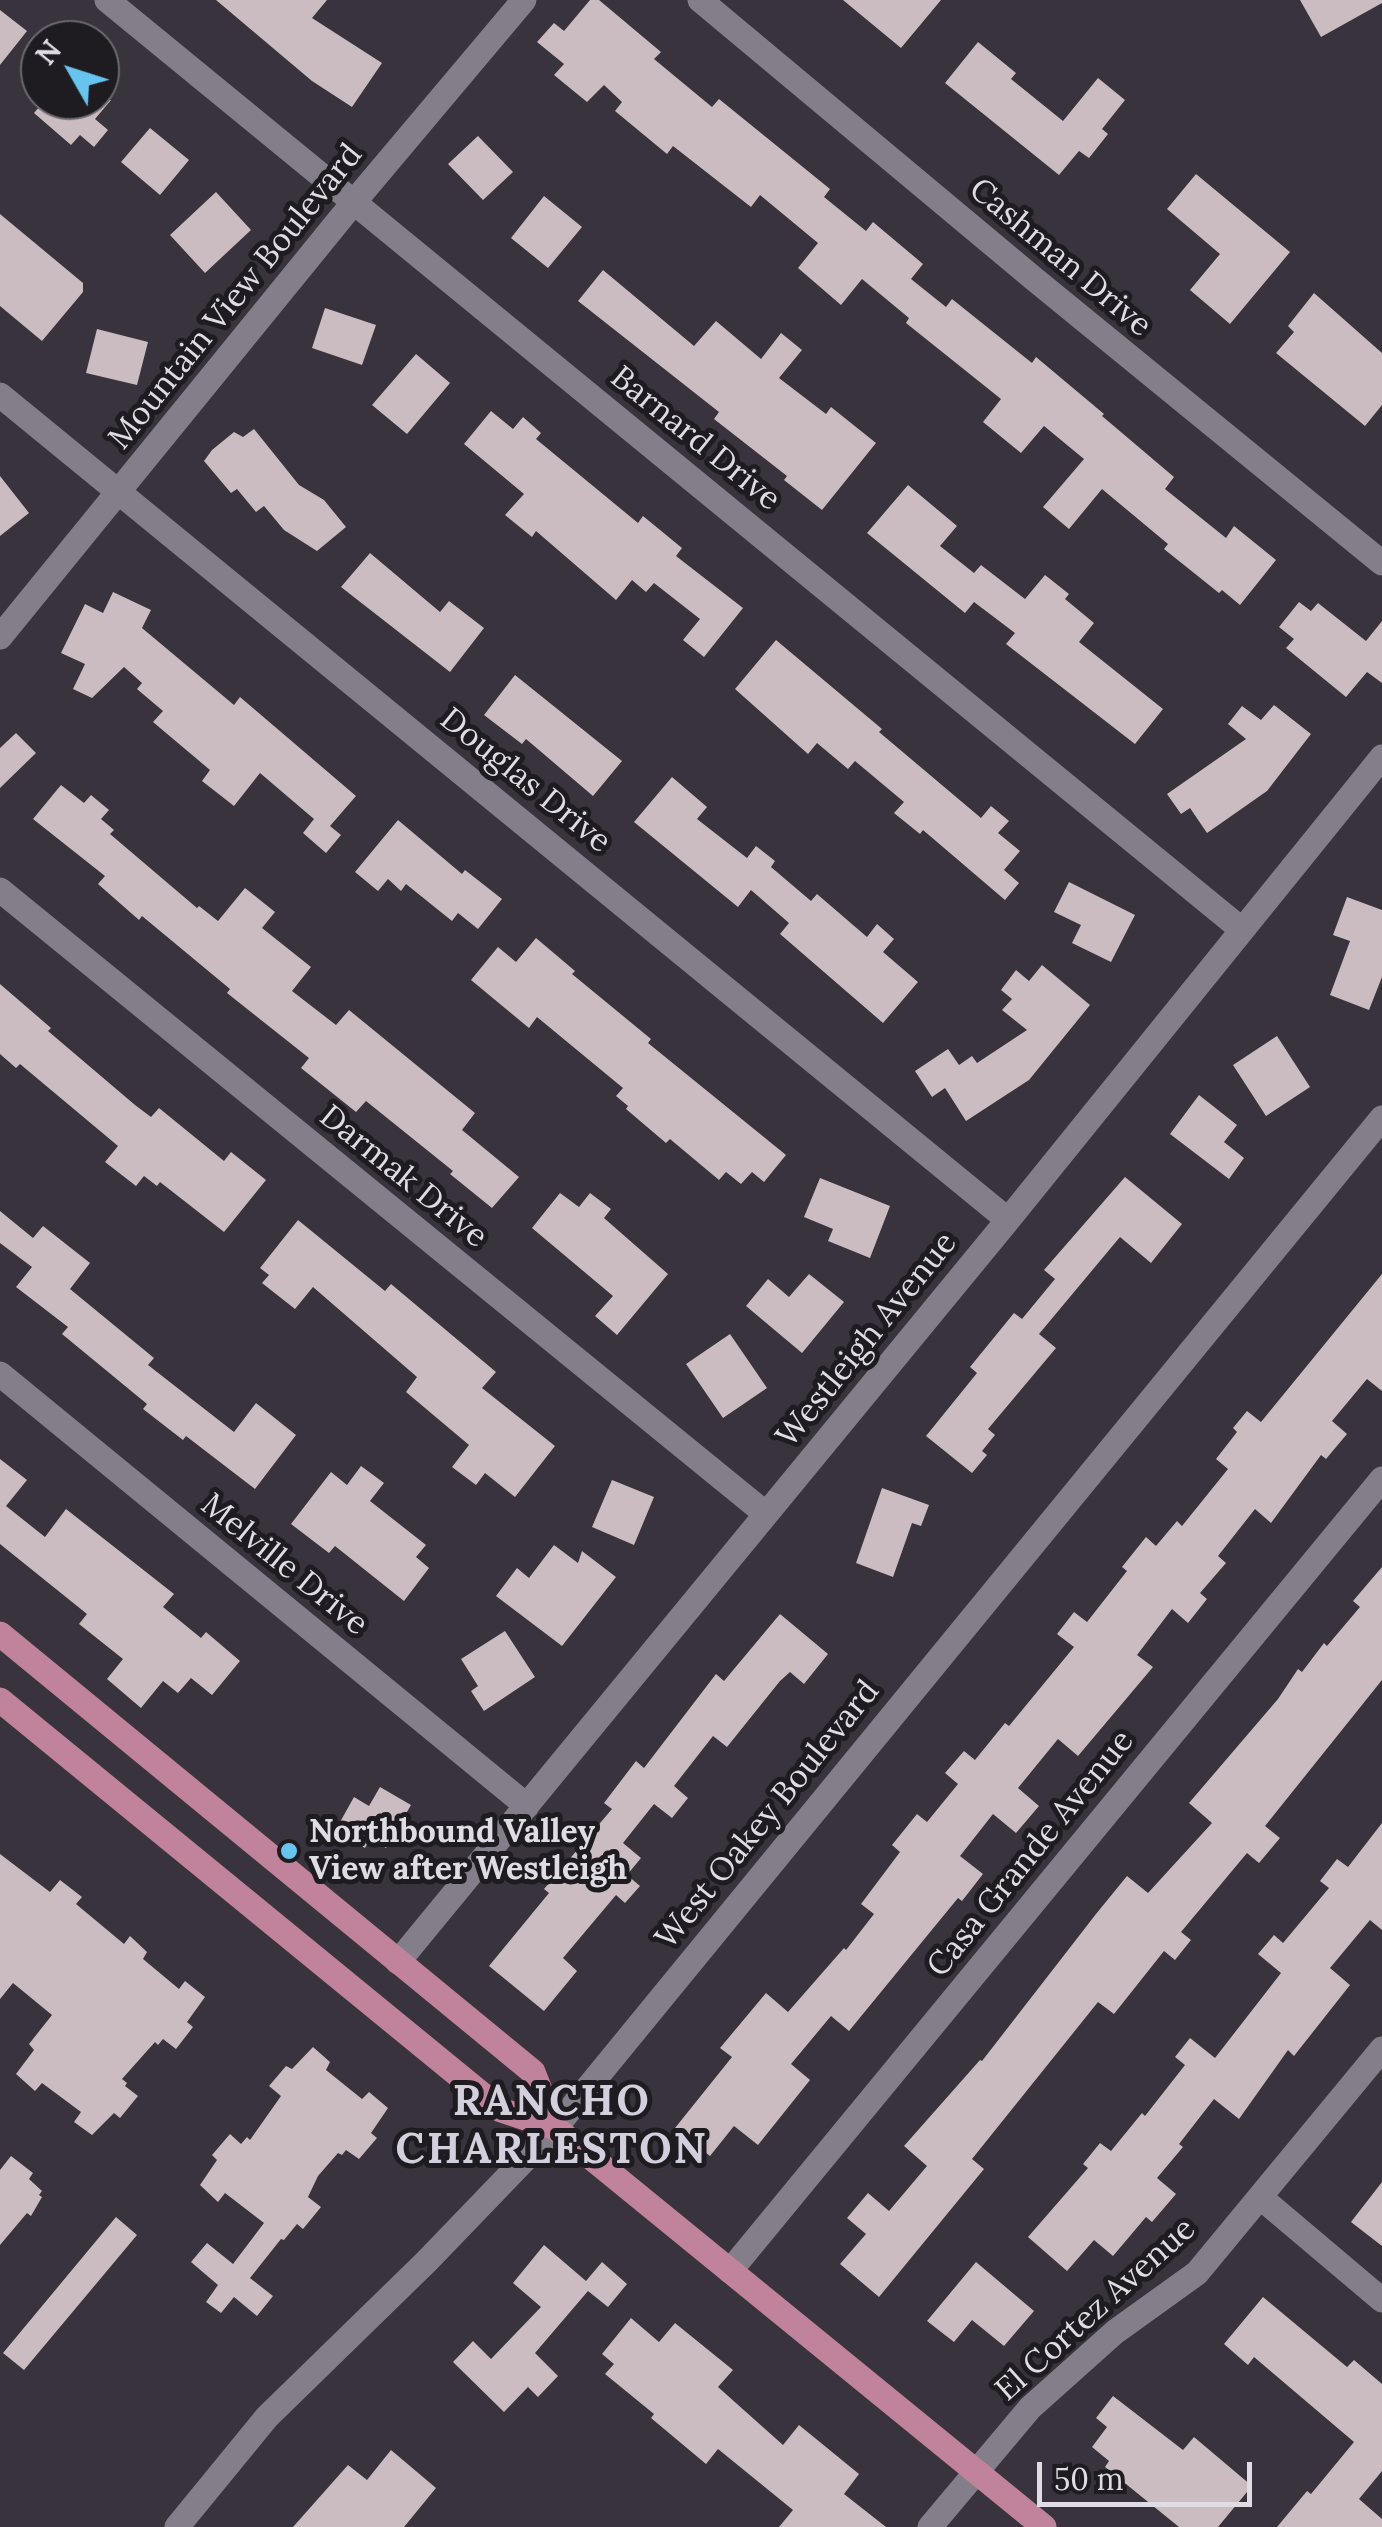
<!DOCTYPE html>
<style>
body{margin:0}
#map{position:relative;width:1382px;height:2527px;overflow:hidden;background:#38333d;font-family:Lora,serif}
canvas{display:block}
.north{position:absolute;left:20px;top:20px;width:100px;height:100px;box-sizing:border-box;background:#1e1c20;border:2px solid #6b696e;border-radius:50%;rotate:309deg;font-size:28px;font-weight:700;line-height:40px;text-align:center;color:#dfdde3}
.north::after{content:'';display:block;margin:auto;width:35px;height:45px;background:#66c4ef;clip-path:polygon(50% 0,100% 100%,50% 72%,0 100%)}
.scale{position:absolute;left:1037px;top:2462px;width:215px;height:45px;box-sizing:border-box;border:5px solid #dfdde3;border-top:0;padding-left:12px;font-size:30px;line-height:35px;white-space:nowrap;color:#dfdde3;-webkit-text-stroke:8px #1e1c20;paint-order:stroke}
</style>
<div id="map">
<canvas width="1382" height="2527"></canvas>
<div class="north">N</div>
<div class="scale">50 m</div>
</div>
<script>
const ctx = document.querySelector('canvas').getContext('2d');
ctx.lineJoin = 'round';
function paint(path, color) { ctx.fillStyle = color; ctx.fill(path, 'evenodd'); }
function strokePath(path, color, width, dash) { ctx.strokeStyle = color; ctx.lineWidth = width; ctx.lineCap = dash ? 'butt' : 'round'; ctx.setLineDash(dash || []); ctx.stroke(path); }
function write(font, color, halo, rows, align = 'center') {
  ctx.font = font + ' Lora,serif'; ctx.lineWidth = 10; ctx.setLineDash([]); ctx.textBaseline = 'middle'; ctx.strokeStyle = halo; ctx.fillStyle = color; for (const [text, x, y, turn = 0] of rows) {
    ctx.save(); ctx.translate(x, y); ctx.rotate((+turn || 0) * Math.PI / 180); ctx.textAlign = isNaN(turn) ? turn : align; if (halo) ctx.strokeText(text, 0, 0); ctx.fillText(text, 0, 0); ctx.restore();
  }
}
const building = new Path2D(`
 M216,0H327L312,18L382,63L352,107L312,81Z
 M590,0H599L661,52L654,59L712,107L719,99L830,189L824,197L866,231L873,222L923,264L911,279L946,307L952,299L1032,363L1036,357L1104,414L1102,416L1174,477L1165,489L1226,538L1234,526L1276,560L1240,605L1222,590L1219,593L1164,549L1168,544L1102,489L1069,529L1043,507L1084,459L1044,426L1021,453L983,422L1001,399L906,323L909,318L862,279L841,305L798,268L818,243L760,195L751,207L673,146L667,154L615,111L622,102L604,85L587,102L554,75L564,64L537,42L554,23L564,31Z
 M843,0H941L901,48Z
 M1300,0H1382V3L1321,37Z
 M0,10L27,31L0,65Z
 M978,42L1016,73L1011,79L1063,121L1098,78L1125,100L1102,129L1108,134L1089,158L1079,151L1059,175L945,83Z
 M45,100H111L95,119L108,130L94,147L80,135L71,145L34,113Z
 M150,128L189,160L160,195L121,162Z
 M478,136L513,172L483,200L448,164Z
 M1196,174L1290,252L1230,324L1190,290L1220,254L1167,209Z
 M216,192L251,230L205,273L170,235Z
 M544,196L582,227L548,268L511,238Z
 M0,214L83,283V292L42,341L0,306Z
 M603,270L694,346L716,321L761,359L781,333L802,350L779,378L826,414L831,407L876,443L822,510L784,480L787,476L714,419L719,412L578,301Z
 M1314,293L1382,353V405L1365,426L1276,353L1294,332L1288,326Z
 M325,308L376,325L362,365L312,348Z
 M97,329L148,342L137,385L86,373Z
 M416,354L450,383L407,434L372,405Z
 M491,411L513,429L523,417L541,433L536,439L638,523L643,516L682,548L676,556L743,608L704,657L683,640L700,619L654,583L646,592L632,580L616,600L536,531L532,537L505,515L524,494L464,444Z
 M254,429L299,485L324,500L346,527L317,551L284,530L264,506L256,512L237,489L231,493L204,461L212,450L234,432L243,437Z
 M0,476L29,513L0,536Z
 M908,485L957,526L940,546L974,573L981,565L1025,599L1045,575L1069,594L1065,599L1094,623L1079,642L1163,709L1135,744L1006,644L1015,633L974,602L965,613L867,533Z
 M370,553L440,612L449,601L484,628L450,672L341,587Z
 M113,592L151,610L142,628L234,705L240,697L356,796L330,826L341,835L326,853L303,833L314,819L260,773L234,806L202,781L210,770L153,722L163,711L137,689L142,683L124,667L92,698L73,689L85,664L61,653L85,604L103,613Z
 M1299,602L1311,611L1318,603L1366,641L1382,621V683L1367,672L1346,697L1286,648L1294,639L1279,627Z
 M776,640L882,729L879,732L981,818L991,806L1009,821L998,833L1020,851L1004,870L1019,883L1005,900L923,830L920,834L894,813L904,802L855,761L848,769L817,743L808,754L735,689Z
 M515,675L622,761L593,796L526,739L522,744L484,715Z
 M1274,705L1311,734L1267,791L1207,833L1190,808L1181,814L1167,794L1246,739L1228,724L1242,706L1261,720Z
 M16,733L36,753L0,788V748Z
 M672,777L707,807L697,819L747,858L756,846L775,861L771,867L811,901L817,894L867,937L877,924L894,939L883,952L918,982L883,1023L780,934L789,923L751,890L738,907L634,822Z
 M61,785L84,803L91,795L109,810L101,819L114,830L110,834L197,908L199,906L218,921L245,888L275,912L262,928L311,967L292,991L336,1025L349,1010L475,1113L462,1130L519,1177L492,1208L450,1174L453,1171L366,1101L356,1112L301,1068L309,1058L227,993L230,989L142,916L139,920L98,884L105,876L33,819Z
 M398,820L462,874L465,870L502,899L478,929L458,913L452,921L406,884L401,891L388,879L378,891L355,872Z
 M1069,882L1135,915L1111,962L1072,943L1081,925L1054,912Z
 M1347,897L1382,910V977L1369,1010L1330,995L1350,941L1333,935Z
 M536,938L575,971L572,974L651,1039L648,1043L786,1155L764,1182L752,1172L741,1184L726,1172L719,1180L670,1139L666,1143L626,1109L628,1106L616,1096L623,1088L537,1017L529,1028L471,980L498,947L516,962Z
 M1042,965L1090,1005L1029,1080L966,1121L945,1088L932,1097L915,1071L948,1049L959,1065L972,1056L977,1063L1027,1030L1002,1010L1012,999L1001,990L1016,970L1029,981Z
 M0,984L51,1028L48,1031L135,1105L151,1117L159,1108L224,1161L231,1152L266,1180L224,1232L160,1182L157,1186L144,1176L136,1186L105,1162L118,1146L20,1064L16,1068L0,1054Z
 M1277,1036L1310,1087L1266,1116L1233,1065Z
 M1199,1095L1237,1125L1224,1142L1244,1158L1229,1179L1170,1134Z
 M1125,1177L1182,1224L1151,1263L1120,1237L1039,1334L1056,1348L988,1429L995,1435L982,1451L987,1455L972,1473L926,1436L977,1373L970,1367L1014,1313L1022,1319L1055,1279L1044,1270Z
 M820,1178L890,1206L870,1258L828,1241L833,1229L804,1217Z
 M560,1193L579,1207L590,1193L611,1209L604,1218L668,1274L617,1335L595,1316L613,1296L532,1228Z
 M0,1211L33,1238L43,1226L90,1263L70,1289L154,1358L148,1365L234,1432L256,1403L296,1435L255,1489L186,1436L183,1440L143,1409L147,1404L62,1334L68,1327L16,1287L32,1267L0,1243Z
 M298,1220L385,1291L391,1284L496,1372L482,1388L555,1446L515,1497L485,1473L476,1485L452,1467L469,1445L406,1392L417,1377L313,1287L295,1309L262,1283L269,1275L260,1268Z
 M809,1274L844,1302L802,1353L746,1306L768,1279L789,1297Z
 M1382,1274V1391L1367,1379L1332,1421L1347,1434L1326,1459L1321,1455L1271,1523L1255,1509L1218,1556L1226,1563L1200,1593L1207,1599L1188,1623L1172,1609L1137,1655L1153,1667L1078,1756L1058,1739L1018,1788L1039,1806L1016,1833L993,1814L960,1856L983,1874L962,1901L958,1898L849,2031L831,2016L791,2064L810,2080L758,2145L734,2126L710,2156L675,2128L732,2057L720,2048L766,1993L788,2012L844,1948L846,1950L874,1914L861,1904L900,1852L892,1845L917,1814L927,1822L958,1784L945,1773L964,1751L975,1760L1005,1723L1009,1726L1074,1647L1057,1634L1074,1612L1087,1622L1127,1571L1122,1567L1146,1537L1156,1546L1177,1521L1182,1526L1228,1469L1216,1459L1237,1432L1233,1428L1247,1411L1261,1422Z
 M730,1334L767,1388L723,1418L686,1364Z
 M0,1459L27,1480L6,1506L45,1537L66,1509L174,1594L163,1607L201,1638L206,1632L240,1661L212,1695L191,1678L178,1693L163,1681L141,1708L107,1679L123,1659L79,1624L87,1614L0,1544Z
 M361,1466L384,1483L370,1501L426,1545L416,1557L429,1568L404,1601L335,1546L329,1553L291,1524L331,1472L347,1485Z
 M612,1480L654,1497L634,1545L592,1527Z
 M882,1488L929,1505L921,1526L912,1523L893,1577L856,1563Z
 M554,1545L578,1563L582,1551L616,1577L562,1646L496,1596L517,1568L529,1578Z
 M1382,1567V1680L1265,1826L1280,1838L1259,1863L1247,1853L1181,1932L1191,1940L1175,1960L1164,1951L1114,2014L1098,2002L972,2159L984,2169L879,2297L840,2264L866,2234L847,2218L868,2193L889,2211L927,2166L904,2146L980,2060L982,2061L1096,1914L1127,1876L1148,1893L1212,1823L1189,1803L1278,1699L1298,1669L1302,1672L1324,1643L1327,1646L1360,1607L1353,1601Z
 M780,1614L828,1654L804,1684L790,1672L780,1681L727,1747L713,1736L674,1786L688,1798L672,1818L654,1804L623,1843L641,1858L627,1875L640,1886L625,1903L616,1895L563,1958L577,1971L544,2011L489,1966L549,1893L544,1889L612,1809L604,1803L636,1761L644,1768L716,1674L724,1681Z
 M505,1631L535,1677L484,1711L471,1691L478,1686L461,1659Z
 M380,1787L411,1805L386,1848L370,1838L365,1848L335,1831L354,1797L369,1806Z
 M1382,1823V1930L1370,1920L1330,1968L1350,1985L1294,2056L1288,2050L1239,2119L1214,2099L1179,2144L1183,2147L1157,2178L1176,2194L1152,2222L1146,2217L1113,2256L1094,2240L1067,2271L1028,2237L1088,2168L1083,2164L1100,2143L1111,2151L1142,2113L1145,2116L1185,2065L1175,2057L1190,2038L1215,2058L1281,1973L1258,1954L1274,1935L1283,1943L1329,1888L1320,1881L1337,1859L1348,1867Z
 M0,1854L50,1892L60,1880L82,1897L76,1904L124,1944L130,1936L147,1952L143,1959L179,1989L185,1981L205,1997L187,2022L193,2027L176,2049L163,2039L158,2045L155,2042L122,2079L127,2083L125,2086L138,2096L120,2118L114,2113L92,2135L74,2122L81,2112L42,2083L35,2091L16,2074L34,2050L29,2044L52,2015L13,1983L0,1999Z
 M313,2047L330,2062L326,2070L362,2099L369,2092L388,2108L371,2133L377,2138L359,2159L346,2150L342,2155L338,2153L318,2176L308,2197L321,2207L303,2229L297,2224L284,2240L281,2239L250,2278L273,2296L257,2316L234,2297L221,2313L206,2302L218,2285L191,2262L207,2243L233,2264L264,2223L225,2193L218,2202L200,2185L217,2160L212,2155L230,2134L241,2144L247,2137L250,2140L281,2096L269,2086L286,2066L292,2069Z
 M11,2156L33,2173L29,2179L42,2191L39,2195L42,2197L31,2216L27,2213L0,2245V2170Z
 M1382,2182V2246L1351,2222Z
 M116,2217L137,2235L24,2370L3,2353Z
 M544,2245L586,2281L602,2262L627,2284L608,2307L588,2291L535,2353L558,2376L538,2397L528,2387L504,2412L453,2362L473,2341L491,2359L541,2307L513,2283Z
 M976,2262L1034,2311L1004,2346L972,2320L954,2342L927,2321Z
 M1263,2297L1347,2367L1354,2360L1382,2384V2471L1359,2499L1382,2519V2527H1277L1307,2491L1311,2494L1354,2442L1254,2357L1248,2365L1224,2344Z
 M631,2318L659,2342L675,2323L733,2370L718,2387L783,2445L799,2425L859,2474L844,2494L886,2527H779L793,2510L718,2449L706,2464L651,2418L654,2414L605,2374L614,2364L602,2354Z
 M1113,2396L1183,2450L1194,2437L1252,2486L1218,2527H1179L1105,2467L1109,2461L1092,2447L1107,2427L1096,2418Z
 M391,2450L436,2488L404,2527H293L348,2465L367,2480Z`);
const minor = new Path2D(`
 M107,0L1241,929
 M700,0L1033,278L1382,563
 M0,395L1008,1220
 M0,637L354,202L524,0
 M0,890L766,1514
 M0,1374L527,1806
 M398,1962L1008,1220L1382,757
 M1260,2197L1382,2300
 M730,2271L1382,1479
 M930,2527L1030,2408L1115,2332L1197,2273L1382,2049`);
const secondary = new Path2D(`
 M177,2527L267,2417L427,2261L555,2128L1382,1118`);
const primary = new Path2D(`
 M0,1634L533,2072L555,2128
 M0,1700L501,2110L555,2128L1044,2527`);
const markers = [
 [289,1851,10,"#66c4ef"]
];
const streetNames = [
 ["Cashman Drive",1060,258,40],
 ["Mountain View Boulevard",236,297,-51],
 ["Barnard Drive",695,439,39],
 ["Douglas Drive",525,781,39],
 ["Darmak Drive",403,1177,39],
 ["Westleigh Avenue",867,1340,-51],
 ["Melville Drive",284,1565,39],
 ["West Oakey Boulevard",768,1815,-51],
 ["Casa Grande Avenue",1031,1854,-51],
 ["El Cortez Avenue",1096,2310,-42]
];
const poiNames = [
 ["Northbound Valley",309,1833],
 ["View after Westleigh",309,1870]
];
const districtNames = [
 ["RANCHO",552,2103],
 ["CHARLESTON",552,2151]
];
paint(building, '#cbbcc1');
strokePath(minor, '#847e8a', 25);
strokePath(secondary, '#847e8a', 25);
strokePath(primary, '#c1839b', 25);
for (const [x, y, r, color] of markers) { const dot = new Path2D(); dot.arc(x, y, r, 0, 2 * Math.PI); ctx.fillStyle = color; ctx.fill(dot); strokePath(dot, '#1e1c20', 4); }
write('32px', '#dfdde3', '#1e1c20', streetNames);
write('bold 32px', '#dfdde3', '#1e1c20', poiNames, 'left');
ctx.letterSpacing = '2.5px';
write('bold 42px', '#d4cfdc', '#1e1c20', districtNames);
ctx.letterSpacing = '0px';
</script>
